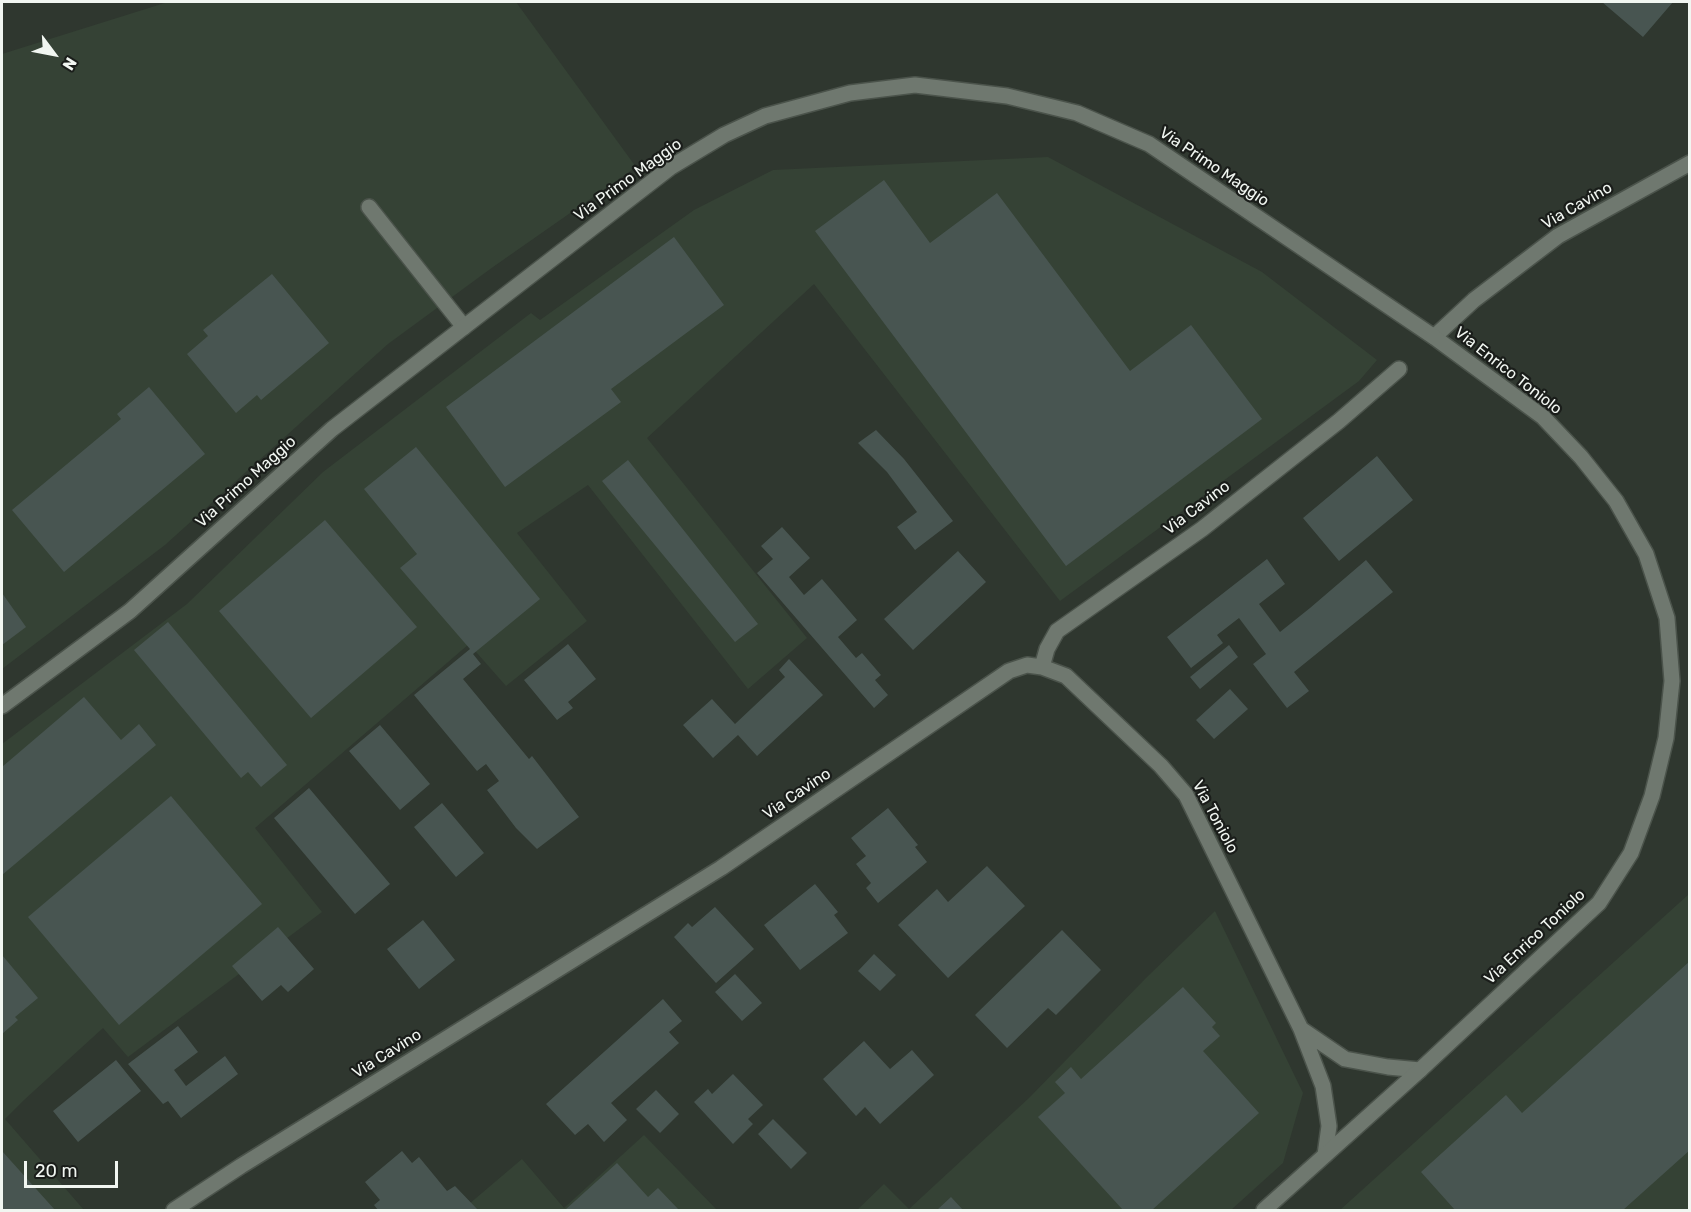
<!DOCTYPE html>
<style>
body{margin:0}
#map{position:relative;width:1691px;height:1212px;overflow:hidden;background:#2f372f;font-family:Rubik,sans-serif}
canvas{display:block}
.frame{position:absolute;inset:0;border:3px solid #f1f6f1;pointer-events:none}
.north{position:absolute;left:24px;top:24px;width:60px;height:60px;-webkit-text-stroke:4px #1a1d1a;paint-order:stroke;rotate:122deg;font-size:16px;font-weight:700;line-height:24px;text-align:center;color:#f1f6f1}
.north::after{content:'';display:block;margin:auto;width:21px;height:27px;background:#f1f6f1;clip-path:polygon(50% 0,100% 100%,50% 72%,0 100%)}
.scale{position:absolute;left:24px;top:1161px;width:94px;height:27px;box-sizing:border-box;border:3px solid #f1f6f1;border-top:0;padding-left:8px;font-size:18px;line-height:21px;white-space:nowrap;color:#f1f6f1;-webkit-text-stroke:4px #1a1d1a;paint-order:stroke}
</style>
<div id="map">
<canvas width="1691" height="1212"></canvas>
<div class="frame"></div>
<div class="north">N</div>
<div class="scale">20 m</div>
</div>
<script>
const ctx = document.querySelector('canvas').getContext('2d');
ctx.lineJoin = 'round';
function paint(path, color) { ctx.fillStyle = color; ctx.fill(path, 'evenodd'); }
function strokePath(path, color, width, dash) { ctx.strokeStyle = color; ctx.lineWidth = width; ctx.lineCap = dash ? 'butt' : 'round'; ctx.setLineDash(dash || []); ctx.stroke(path); }
function write(font, color, halo, rows, align = 'center') {
  ctx.font = font + ' Rubik,sans-serif'; ctx.lineWidth = 4.5; ctx.setLineDash([]); ctx.textBaseline = 'middle'; ctx.strokeStyle = halo; ctx.fillStyle = color; for (const [text, x, y, turn = 0] of rows) {
    ctx.save(); ctx.translate(x, y); ctx.rotate((+turn || 0) * Math.PI / 180); ctx.textAlign = isNaN(turn) ? turn : align; if (halo) ctx.strokeText(text, 0, 0); ctx.fillText(text, 0, 0); ctx.restore();
  }
}
const built = new Path2D(`
 M168,2H516L636,167L493,267L388,344L165,545L2,669V54Z
 M1048,157L1262,272L1377,360L1359,381L1060,601L814,284L647,438L807,638L748,689L588,485L517,533L587,621L506,686L469,644L255,828L322,912L128,1057L103,1028L24,1100L5,1119L84,1210H2V744L187,604L323,472L531,313L540,320L694,210L773,170Z
 M1689,894V1210H1340Z
 M1215,911L1303,1093L1283,1163L1231,1210H857L884,1184L909,1209L1029,1098L1146,978Z
 M644,1135L717,1210H462L522,1159L564,1208Z`);
const building = new Path2D(`
 M1602,2H1673L1643,37Z
 M884,180L930,243L997,193L1130,371L1191,325L1262,419L1066,566L815,231Z
 M674,237L724,305L611,389L621,402L505,487L446,407Z
 M272,274L329,343L261,400L257,395L236,413L187,354L208,336L203,330Z
 M149,387L205,454L64,572L12,510L121,419L117,414Z
 M876,430L904,459L953,521L915,550L897,527L917,512L887,472L858,443Z
 M416,447L540,599L473,654L481,664L463,679L529,759L532,756L579,817L537,849L516,828L487,790L499,781L486,764L477,771L414,695L470,649L400,568L417,554L364,489Z
 M1377,456L1413,500L1339,561L1303,518Z
 M628,460L758,624L735,642L602,481Z
 M325,520L417,627L311,718L219,611Z
 M782,527L810,558L789,577L804,595L822,579L857,620L838,637L856,658L862,653L881,675L875,680L888,695L874,708L757,573L773,559L761,546Z
 M958,551L986,582L913,650L884,619Z
 M1267,559L1285,584L1259,604L1280,632L1310,608L1366,560L1393,592L1294,672L1309,691L1287,708L1253,664L1266,654L1239,618L1217,635L1223,643L1191,668L1167,637Z
 M2,593L26,627L2,645Z
 M168,622L287,765L261,787L248,772L241,778L134,650Z
 M568,644L596,679L568,702L573,708L557,720L524,680Z
 M1229,645L1238,657L1200,689L1190,677Z
 M789,659L823,695L757,756L738,735L713,758L683,725L712,699L735,724L785,677L779,670Z
 M1230,689L1248,709L1214,739L1196,720Z
 M84,697L121,740L139,724L156,745L2,875V767Z
 M380,725L430,784L400,810L349,751Z
 M309,788L390,884L355,914L274,818Z
 M171,796L262,904L119,1025L28,917Z
 M442,803L484,853L456,877L414,827Z
 M888,808L918,845L915,847L927,862L878,903L866,888L871,883L856,864L866,856L851,838Z
 M987,866L1025,906L948,978L898,925L937,889L948,902Z
 M815,884L838,912L834,915L848,933L800,970L764,925Z
 M715,907L754,949L716,983L674,937L688,923L692,927Z
 M423,920L455,960L419,989L387,949Z
 M278,927L314,969L288,992L281,985L262,1001L232,966Z
 M1062,930L1101,970L1056,1015L1048,1008L1007,1048L975,1015Z
 M874,954L896,975L880,991L858,971Z
 M2,955L38,998L15,1017L18,1020L2,1034Z
 M1690,961V1150L1623,1210H1455L1421,1172L1506,1095L1522,1113Z
 M735,974L762,1003L742,1021L715,992Z
 M1183,987L1216,1023L1212,1027L1220,1036L1203,1051L1259,1113L1152,1210H1123L1038,1117L1065,1093L1055,1082L1071,1067L1081,1079Z
 M663,999L682,1021L669,1032L679,1043L611,1103L627,1120L604,1142L588,1124L575,1135L546,1104Z
 M178,1026L198,1052L174,1070L186,1086L225,1056L238,1074L181,1118L168,1101L163,1104L128,1064Z
 M864,1041L890,1069L912,1050L934,1075L880,1124L865,1107L856,1116L823,1079Z
 M116,1060L141,1091L78,1142L53,1111Z
 M733,1074L763,1105L748,1119L753,1124L733,1144L694,1102L708,1089L712,1094Z
 M656,1090L679,1114L660,1133L636,1109Z
 M773,1119L807,1153L791,1169L758,1134Z
 M2,1151L55,1210H2Z
 M402,1151L412,1163L419,1157L447,1191L455,1186L478,1210H378L374,1205L380,1200L365,1182Z
 M617,1163L648,1197L658,1188L679,1210H565Z
 M951,1197L963,1210H937Z`);
const lane = new Path2D(`
 M369,207L464,327`);
const street = new Path2D(`
 M1434,337L1474,300L1558,236L1690,163
 M1042,667L1047,649L1057,631L1202,529L1339,421L1399,369
 M1301,1029L1345,1059L1388,1067L1420,1070
 M174,1210L241,1166L721,868L1009,671L1027,665L1042,667L1066,676L1161,766L1186,795L1301,1029L1323,1086L1329,1126L1325,1155`);
const secondary = new Path2D(`
 M2,706L130,611L332,429L671,167L724,135L765,116L850,93L915,85L1007,96L1077,113L1149,144L1434,337L1543,417L1581,457L1616,501L1646,554L1667,618L1672,681L1666,738L1652,796L1631,853L1599,903L1420,1070L1264,1210`);
const streetNames = [
 ["Via Primo Maggio",1214,167,34],
 ["Via Primo Maggio",628,180,-36],
 ["Via Cavino",1577,206,-30],
 ["Via Enrico Toniolo",1508,371,38],
 ["Via Primo Maggio",246,482,-42],
 ["Via Cavino",1197,508,-37],
 ["Via Cavino",797,794,-34],
 ["Via Toniolo",1215,817,62],
 ["Via Enrico Toniolo",1535,937,-43],
 ["Via Cavino",387,1054,-32]
];
paint(built, '#354235');
paint(building, '#485551');
strokePath(lane, '#4b534b', 18);
strokePath(street, '#4b534b', 18);
strokePath(secondary, '#4b534b', 18);
strokePath(lane, '#6f786f', 15);
strokePath(street, '#6f786f', 15);
strokePath(secondary, '#6f786f', 15);
write('16px', '#f1f6f1', '#1a1d1a', streetNames);
</script>
